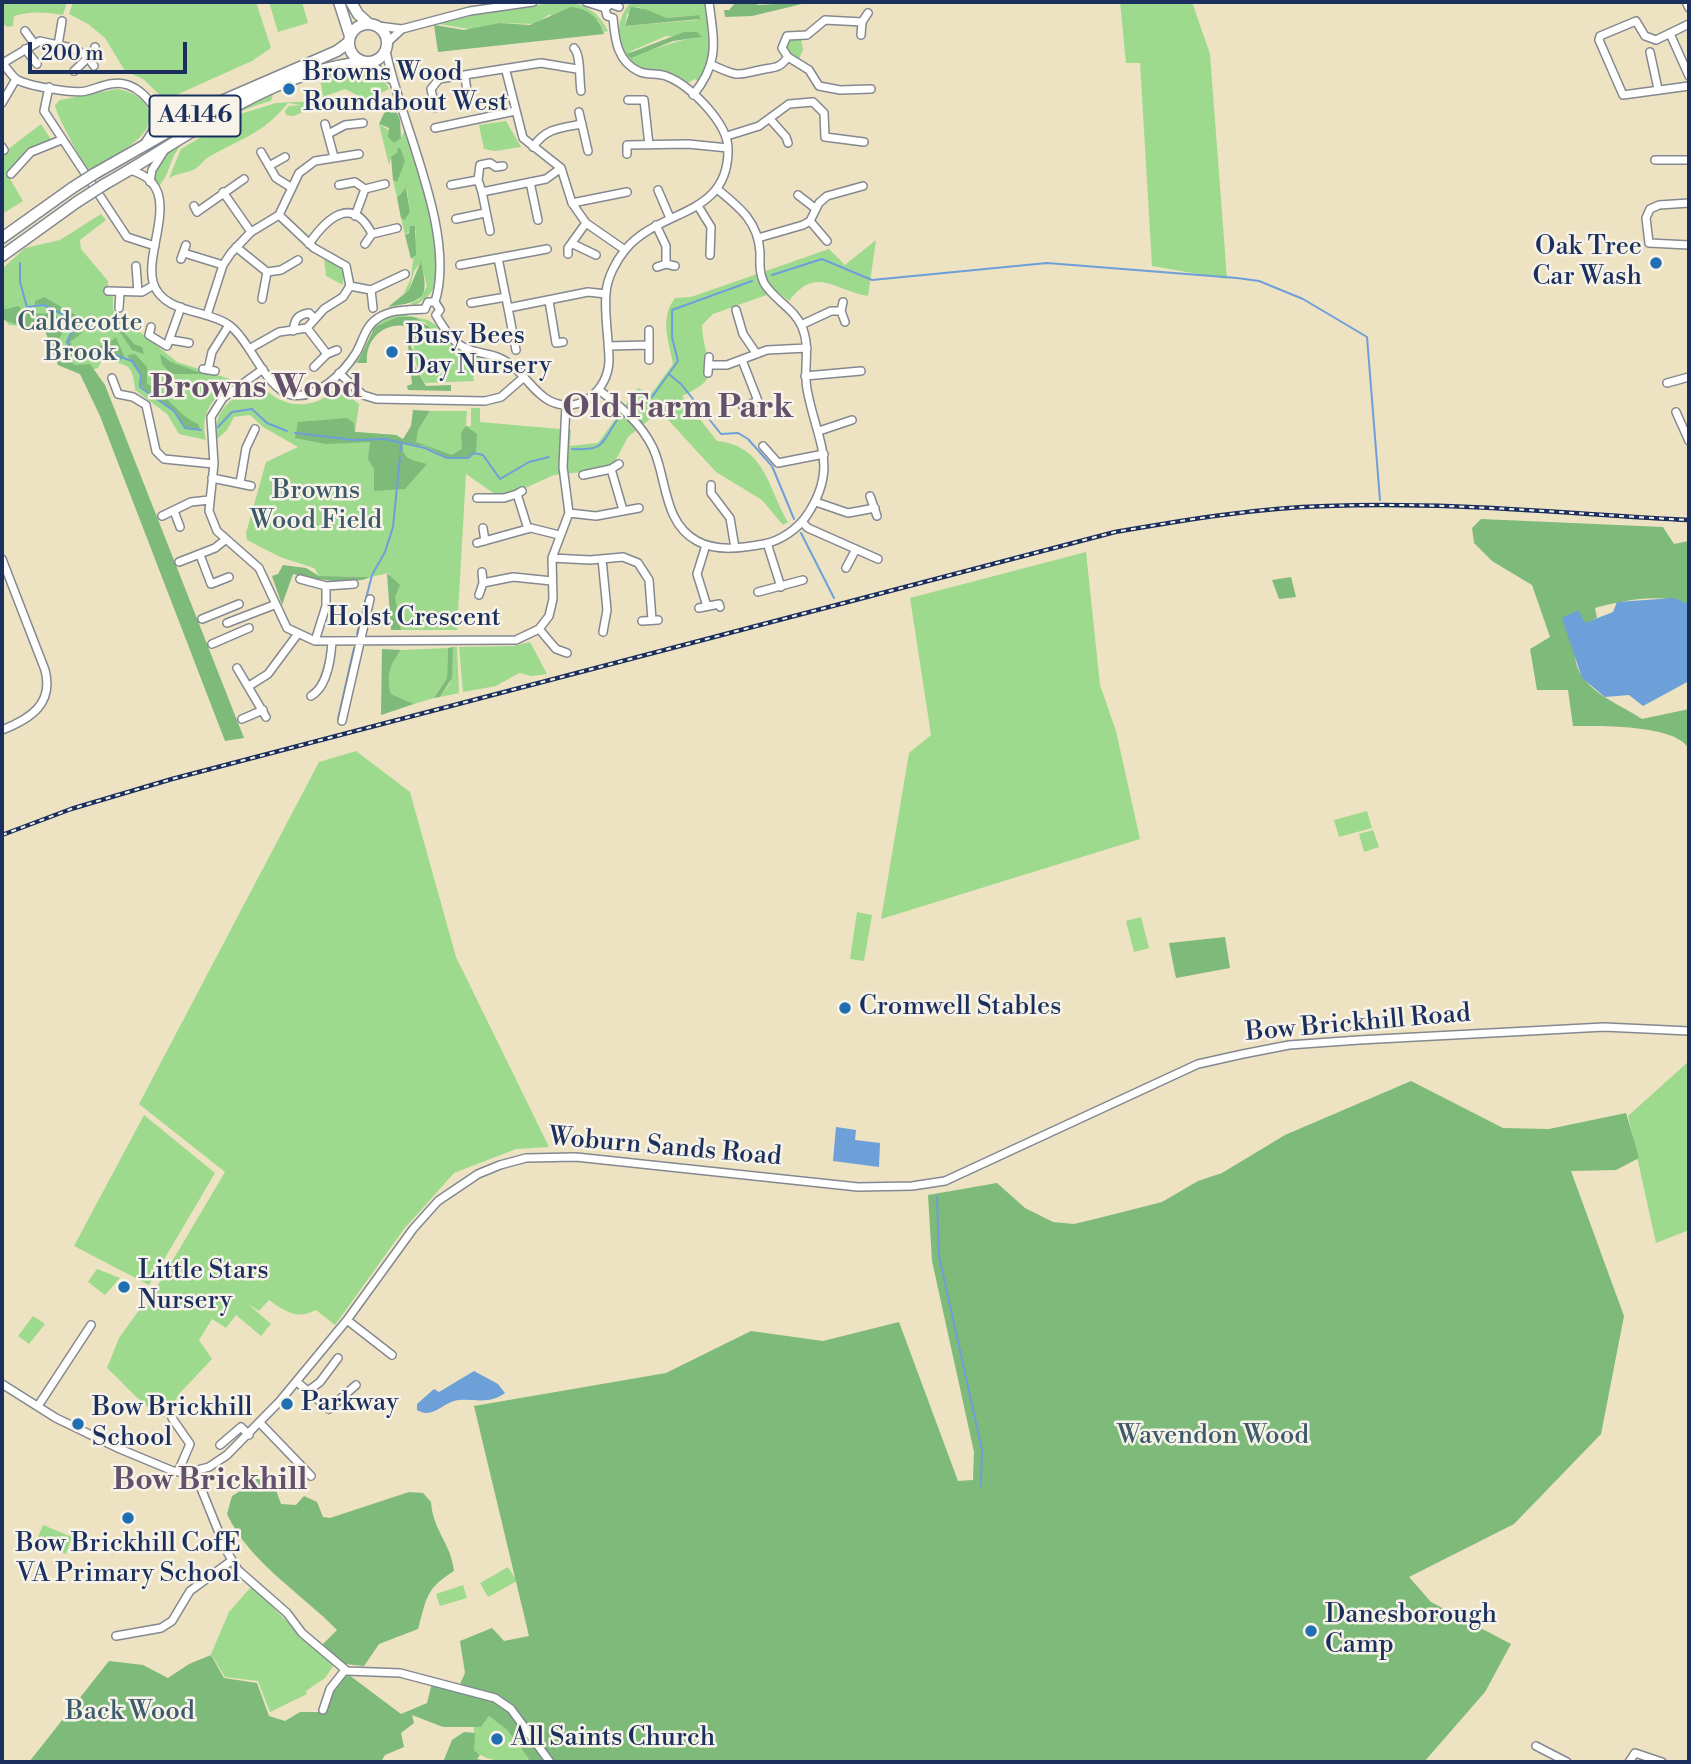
<!DOCTYPE html>
<style>
body{margin:0}
#map{position:relative;width:1691px;height:1764px;overflow:hidden;background:#ede2c2;font-family:"Libre Bodoni",serif}
canvas{display:block}
.frame{position:absolute;inset:0;border:4px solid #1b2f5e;pointer-events:none}
.scale{position:absolute;left:28px;top:42px;width:159px;height:32px;box-sizing:border-box;border:4px solid #1b2f5e;border-top:0;padding-left:9px;font-size:21px;line-height:24px;white-space:nowrap;color:#1b2f5e;-webkit-text-stroke:5px #f7f3e8;paint-order:stroke}
</style>
<div id="map">
<canvas width="1691" height="1764"></canvas>
<div class="frame"></div>
<div class="scale">200 m</div>
</div>
<script>
const ctx = document.querySelector('canvas').getContext('2d');
ctx.lineJoin = 'round';
function paint(path, color) { ctx.fillStyle = color; ctx.fill(path, 'evenodd'); }
function strokePath(path, color, width, dash) { ctx.strokeStyle = color; ctx.lineWidth = width; ctx.lineCap = dash ? 'butt' : 'round'; ctx.setLineDash(dash || []); ctx.stroke(path); }
function write(font, color, halo, rows, align = 'center') {
  ctx.font = font + ' "Libre Bodoni",serif'; ctx.lineWidth = 5; ctx.setLineDash([]); ctx.textBaseline = 'middle'; ctx.strokeStyle = halo; ctx.fillStyle = color; for (const [text, x, y, turn = 0] of rows) {
    ctx.save(); ctx.translate(x, y); ctx.rotate((+turn || 0) * Math.PI / 180); ctx.textAlign = isNaN(turn) ? turn : align; if (halo) ctx.strokeText(text, 0, 0); ctx.fillText(text, 0, 0); ctx.restore();
  }
}
const green = new Path2D(`
 M2,2H67L63,15C46,12 31,11 14,16L13,26L7,27L2,22Z
 M73,2H256L271,48L252,61L165,100L143,79L125,71L105,38L88,24L69,14Z
 M269,2H302L308,23L278,32Z
 M562,2C584,3 598,11 608,31L604,32L598,20L548,15L536,24L500,23L475,30L439,24L494,10Z
 M631,2H705L710,57L700,83L695,79L683,85L628,62C616,42 615,20 631,2ZM639,7L667,18L699,15L697,20L625,26L627,14ZM666,36L699,38C675,38 653,54 629,52Z
 M1120,2H1192L1210,54L1227,279L1152,266L1140,63H1126Z
 M801,38L803,50L799,59L785,49L786,39Z
 M351,67C368,69 382,72 389,89L367,100L345,89L323,97L319,71Z
 M117,89C128,91 137,94 145,104C167,134 108,158 89,170C83,164 55,113 55,105L60,100Z
 M273,94L271,101C248,107 189,130 176,152C168,165 169,179 155,189C153,180 151,171 156,163C173,138 245,106 273,94Z
 M319,101L317,107L293,116L286,115L285,111L289,106L301,105L288,103C262,135 241,138 207,158C203,161 199,167 195,169C187,173 178,173 169,178L181,149L240,114L276,103Z
 M506,121L521,147L495,151L484,149L479,125Z
 M41,124L54,144L31,152L12,175L10,179L23,201L2,214V154Z
 M379,124L401,138L405,130C417,165 447,251 435,285C431,296 421,302 412,307L411,303L419,300L427,286L421,262L414,271L409,290L404,293L411,278L416,233L415,226L405,235L401,218L405,220L410,212L407,189L397,198L393,180L397,181L398,152L391,158L389,165Z
 M101,214L106,220L80,240L81,249L108,281V294L113,297V310L177,362L236,381C215,396 199,411 206,440L179,434L167,414L135,390C133,363 128,365 102,360L98,368L80,374L58,365L44,328L9,325L2,317V269L25,248L60,240Z
 M876,240L868,296C833,290 816,265 789,301L779,293H772L713,314L702,325C703,364 728,376 682,396L717,441C765,446 767,486 788,522L783,525L762,500L716,472L660,411L628,437L611,469L554,475L512,494L496,495L466,474L457,630H401L389,573L370,577L319,576L314,568L280,557L247,540L246,533L266,462L298,447L263,427L250,415L234,417L227,430L217,439C211,408 236,397 258,381C274,402 297,411 322,399C329,395 333,389 340,389L359,404L355,432L396,435L403,440L418,430L430,411H467L466,426H471V408H480V422L571,430L570,446L598,443L638,388L651,394L673,364C669,342 659,318 675,298L691,297L829,249L845,265Z
 M324,258L343,270V285L326,276Z
 M401,314L428,320L480,353L482,358H479V365L472,364V357L461,355L471,362L474,381L425,383C412,360 411,348 418,322L433,334L425,322L397,317L371,332L357,363L350,364C364,341 372,319 401,314Z
 M1086,552L1100,685L1116,731L1140,839L881,919L909,753L931,735L910,598Z
 M530,642L547,674L532,676L519,673L496,686L463,692L459,647L513,646Z
 M453,647H457L459,693L440,697L450,683Z
 M448,648L447,678L434,698L414,704L391,694C386,675 390,665 401,650Z
 M356,751L410,792L456,957L549,1147L516,1149L454,1173L404,1229L335,1325L316,1310C297,1320 286,1312 269,1300L259,1311L248,1304L271,1324L261,1336L236,1315L226,1328L212,1319L199,1340L212,1359L179,1394L166,1418C139,1404 129,1388 107,1368L119,1338L142,1306L155,1305V1290L225,1172L139,1104L319,762Z
 M1367,811L1372,828L1339,837L1334,820Z
 M1373,830L1379,847L1364,852L1359,834Z
 M857,912L872,915L864,961L850,959Z
 M1141,917L1149,948L1134,952L1126,921Z
 M1689,1061V1230L1656,1243L1628,1116Z
 M144,1115L215,1173L149,1285L74,1246Z
 M97,1269L120,1278L105,1295L88,1282Z
 M33,1316L45,1324L29,1344L18,1336Z
 M43,1525L72,1537L66,1554L36,1542Z
 M508,1567L517,1581L488,1597L480,1583Z
 M463,1585L467,1598L440,1606L436,1594Z
 M251,1587C280,1612 303,1641 334,1665L325,1678L306,1691L307,1694L270,1712L258,1681L225,1677L211,1654L229,1612Z
 M489,1716L507,1730L529,1759C512,1764 488,1763 474,1750V1727H481Z`);
const forest = new Path2D(`
 M736,2H754L758,5L810,2L752,16L725,17L724,10H729Z
 M571,7C588,9 599,17 604,34L438,52L434,25L464,30L500,23L530,25Z
 M631,7L645,9L667,18L699,15L700,19L625,26Z
 M684,32H697L702,37L673,41L631,58L627,54Z
 M394,105L400,120L401,138L394,143L388,137L389,128L379,124L386,109Z
 M397,148H400L405,161L397,182L393,180L391,157L398,152Z
 M406,188L410,212L405,220L401,218L397,198Z
 M410,226H415L416,255L411,259L405,235L409,233Z
 M421,261C429,298 426,301 388,307L409,290Z
 M44,297L77,316L82,333L70,342L73,347C85,352 107,346 116,337L124,356L119,362L100,353L84,361L70,355L67,341L75,329L74,324L45,304L35,305V301Z
 M19,306L24,313C43,316 52,308 67,325L59,339L61,355L75,365L90,364L105,385L244,738L225,741L100,416L80,374L58,365L44,328L28,329L2,319V310Z
 M397,317H414L438,333L433,334L417,323L411,347L416,355L414,365L426,386L451,385V391L408,390L407,386L412,384L406,326C383,322 365,340 367,363H357L375,327Z
 M120,332H124L134,344L142,347L144,354L132,350Z
 M135,354L147,367V384C167,393 178,416 198,424L200,429L185,427L174,411L141,386L142,374L127,355Z
 M160,354L171,362L204,374H171L162,364Z
 M413,410L430,411L418,430L416,442L452,455L462,449L461,433L466,426L477,434L476,452L468,457H447L425,446L403,443C401,460 413,460 427,464L405,489L374,491V469L368,459L370,442L326,444L295,438L298,422L347,418L354,423L355,432L396,435L403,439L411,426Z
 M1481,519L1663,527L1674,544L1689,541V604C1659,593 1625,600 1595,608L1597,618L1584,624C1581,633 1574,647 1575,656C1577,689 1618,703 1642,719L1689,709V749C1676,724 1598,726 1573,726L1568,690H1537L1530,649L1550,637L1532,585L1492,561L1474,543L1472,528Z
 M283,565L306,568L319,576L370,577C355,586 310,579 293,574L282,605L272,576L278,574Z
 M387,573L400,585L395,597L401,630H391Z
 M1291,577L1296,597L1279,599L1272,580Z
 M453,647L452,678L440,697L434,698L447,678L448,648Z
 M382,649L401,650C390,665 386,675 391,694L414,704L381,715Z
 M1225,937L1230,968L1176,978L1169,943Z
 M1411,1081L1503,1128L1549,1129L1626,1113L1639,1158L1616,1170L1571,1171L1624,1316L1601,1434L1514,1524L1409,1577L1431,1602L1511,1644L1485,1692L1424,1762H523L529,1759L507,1730L489,1716L481,1727H443L412,1715L414,1723L401,1733L404,1747L385,1755L381,1762H29L109,1661L143,1665L168,1678L189,1664L211,1655L224,1678L257,1683L269,1716L285,1721L300,1712H324L331,1689L345,1672L401,1714L427,1703L432,1683L460,1684L465,1673L460,1641L492,1628L504,1641L529,1636L474,1406L666,1373L751,1331L823,1341L899,1322L958,1481L973,1480L974,1452L932,1261L928,1195L997,1183L1025,1208L1053,1222L1074,1224L1095,1219L1162,1202L1198,1181L1222,1173L1285,1135Z
 M247,1477L273,1482L281,1504L296,1505L304,1496L317,1502L323,1517L330,1518L409,1492L423,1493L431,1502C433,1531 451,1543 454,1571C425,1589 427,1598 418,1629L379,1644L364,1666L345,1664L322,1645L337,1630C300,1592 250,1563 227,1514L232,1496L242,1490Z
 M464,1732L475,1733L474,1750L480,1755L477,1759L491,1762H443L452,1740Z`);
const water = new Path2D(`
 M1674,598L1689,604V681L1643,706L1629,695L1605,697L1582,678L1562,618L1578,610L1585,623L1613,612L1617,602Z
 M836,1127L856,1130L855,1140L880,1143L879,1167L833,1161Z
 M474,1371L498,1384L505,1393C488,1406 471,1397 454,1401C440,1405 432,1419 417,1410V1404L434,1389L439,1392Z`);
const stream = new Path2D(`
 M20,263V282L27,307L44,305L66,316L74,327L67,342L72,354L83,358L101,350L132,361L141,375L140,387L174,411L185,428L201,430
 M772,275L822,259L872,280L1047,263L1237,278L1259,281L1303,299L1367,337L1380,500
 M670,375L681,384L721,434L738,433L748,439L772,466L794,519
 M652,397L678,361L672,337V310L752,281
 M633,407L639,405
 M218,427L232,412L252,409L267,423L287,431
 M295,433L354,440L385,439L425,448L447,458H468L474,453L483,455L500,479L529,462L549,457
 M572,449C604,451 601,444 617,420
 M400,451L401,445
 M801,533L834,598
 M357,634L372,575L385,552L393,527L400,457
 M338,719L354,648
 M937,1197L939,1256L982,1450L981,1486`);
const minor = new Path2D(`
 M586,2L605,8
 M1686,2L1689,8
 M613,18L607,16L605,8L611,4L619,7
 M862,22L825,20L807,35L787,36L782,48L788,57L809,70L819,86L840,90L871,89
 M1689,24L1656,40L1645,36L1636,21L1600,36L1599,40L1623,95L1689,86
 M378,26L402,29L470,11L533,2
 M25,31L33,42
 M861,35L862,22L868,13
 M1671,36L1689,76
 M388,42L402,29
 M58,45L62,21
 M574,48C581,55 579,78 581,91
 M25,49L37,64
 M386,51C400,123 457,232 435,302
 M1650,52L1658,89
 M2,62C6,67 11,75 16,79C27,86 74,94 86,91C101,87 113,80 128,85C151,93 155,118 178,126
 M3,63L40,41C62,47 82,45 94,66
 M370,63L390,79
 M712,65C743,79 736,74 765,69C778,67 780,67 788,57
 M74,71L93,53L95,47
 M506,71L523,138L561,168L572,203L586,223L625,250
 M465,77L468,98
 M49,87L44,111L127,237L155,246
 M693,95C720,62 714,42 709,2
 M628,100H644L649,145
 M2,103L16,79
 M435,108L431,89L439,79L541,63L577,69
 M579,112L588,151
 M770,119L786,137L788,143
 M325,124L334,157
 M435,128L515,111
 M330,133L345,125L363,123
 M727,136L759,126L789,104L813,102L824,113L825,137L864,142
 M145,143L155,127L156,112
 M2,147L4,150
 M533,147C546,128 560,128 582,124
 M261,152L276,178L292,188
 M627,154V145L688,144L728,148
 M1655,160H1689
 M269,166L285,157
 M129,170C187,184 144,247 153,282C162,314 207,309 229,325C251,341 265,389 292,395C317,400 344,372 356,353C363,341 365,326 378,318C391,309 409,310 425,309
 M11,174L31,152L61,140
 M150,182L152,170L164,151
 M530,182L538,220
 M339,185L355,182L365,189L355,216
 M451,185L478,180
 M365,189L385,184
 M658,190L670,218
 M223,192L251,232
 M482,192L478,180L480,165L490,163L496,167L503,166
 M798,195L816,209
 M572,203L627,192
 M1689,203L1659,205L1650,209L1646,218L1649,243L1689,245
 M194,206L197,212L244,179
 M698,206L711,227L710,255
 M456,219L485,213
 M810,221L827,241
 M656,225L666,246V264
 M490,231L482,192L546,179L561,168
 M758,238L803,225L810,221L819,203L827,196L863,186
 M309,244C326,219 352,194 372,234
 M365,244L372,234L397,228
 M573,244L596,255
 M236,247L267,272L262,299
 M184,253L223,265
 M568,254V248L586,223
 M498,258L508,308L588,292L606,294
 M181,259L186,245
 M460,265L547,249
 M136,266L138,292
 M657,267L666,264L675,266
 M267,272L281,270L298,260
 M350,286L371,290L405,274
 M371,290L373,308
 M108,291L142,292L154,285
 M549,301L556,343L563,342
 M471,303L506,297
 M119,308L120,292
 M508,308L516,350
 M425,309L428,302H435L440,310L436,315
 M736,310L743,334L756,353
 M841,311L845,322
 M207,315L223,265L231,253L251,232L279,215L299,173L315,161L359,154
 M436,315C443,327 451,340 463,347C483,357 495,350 516,369C527,379 537,395 550,401C579,415 608,391 609,361C609,339 604,315 606,293C607,278 616,261 625,250C659,208 729,218 728,149C728,123 690,85 666,76C658,73 648,75 640,72C617,62 615,40 613,18
 M801,325L831,311H841L843,302
 M151,327L149,335L167,346L181,307
 M307,328L327,354
 M649,330V360
 M293,331C295,319 297,315 309,313L315,319
 M171,340L189,343
 M608,346L649,345
 M249,349L279,332L307,328L324,309L343,297L350,286L346,266L314,248L279,215
 M742,360L758,401L743,407
 M709,365H727L767,350L807,348
 M314,367L327,354L337,350
 M203,369L215,371
 M263,369L223,398L211,417L214,464L209,511L217,531L259,568L287,628L315,641L516,640L539,629L549,616L553,599L552,558L569,513L563,467L566,405
 M208,370L212,352L229,325
 M339,373L363,395L376,399L485,401L501,397L524,377
 M708,373L709,357
 M805,376L861,371
 M112,378L118,394L133,397L146,405L156,451L164,459L214,464
 M1667,383L1689,377
 M599,390C620,406 641,423 653,448C667,478 663,523 697,541C717,552 742,548 764,544C780,541 798,529 807,515C840,466 816,440 807,389C803,369 811,347 802,327C794,308 774,300 764,283C759,273 760,263 760,252C758,221 739,207 717,189
 M1676,412L1689,441
 M819,431L852,420
 M763,446L778,463L824,454
 M611,469L623,510
 M583,475L611,469L619,464
 M212,478L251,486
 M240,483L246,448L255,429
 M711,485V493L730,518L735,548
 M522,491L517,494L528,529
 M870,496L877,516
 M477,498H504L517,494
 M816,502L848,513L875,508
 M174,511L180,527
 M569,513L596,516L639,508
 M162,516L191,502L209,500
 M802,522L808,528L878,559
 M483,528L485,541
 M477,543L531,528L559,535
 M767,543L781,587
 M706,545L697,574L707,606
 M200,555L211,584L229,577
 M552,558L590,560L623,557L638,563L649,580L652,620
 M2,559L45,670C54,704 30,719 2,730
 M602,559L607,610L603,632
 M179,562L215,548L225,540
 M846,568L856,549
 M300,579L326,586L354,584
 M483,583L513,577L552,581
 M758,592L803,580
 M479,595L483,583L482,572
 M699,608L719,604L720,607
 M202,619L239,604
 M642,621L658,620
 M227,623L274,605
 M539,629L556,649L567,653
 M315,641L326,606V586
 M212,644L249,628
 M237,668L266,717
 M249,686L268,674L297,635
 M311,696C327,687 331,658 332,641
 M242,719L263,710
 M342,721L370,599
 M347,1320L392,1355
 M297,1382L329,1409L356,1385
 M2,1384L56,1418L120,1449L173,1471H194L209,1467L227,1455L280,1401L347,1320L413,1229L438,1201L478,1174L500,1165L526,1158L576,1157L858,1187L912,1186L945,1181L1198,1064L1243,1054L1289,1045L1359,1040L1604,1027L1689,1031
 M308,1391L320,1382L338,1358
 M38,1406L91,1325
 M172,1418L190,1444L178,1472
 M260,1423L311,1476
 M220,1445L241,1427L249,1435
 M194,1471L226,1550L238,1570L287,1613L302,1633L347,1671L400,1673L495,1698L511,1709L550,1762
 M116,1636L161,1628L172,1621L190,1591L231,1561
 M323,1710L330,1689L345,1670
 M1536,1746L1567,1762
 M1629,1762L1635,1753L1662,1762`);
const highway = new Path2D(`
 M339,2L350,36
 M351,2L358,14L369,24
 M349 43a19 19 0 1 1 38 0a19 19 0 1 1-38 0Z
 M94,174L226,99L337,51L349,42
 M105,184C186,139 269,71 364,62
 M2,238L72,188
 M2,256L77,202`);
const rail = new Path2D(`
 M2,835L71,809L172,779L1115,532C1185,520 1255,508 1327,506C1447,501 1569,514 1689,520`);
const highwayBridge = new Path2D(`
 M72,188L94,174
 M77,202L105,184`);
const markers = [
 [289,89,7,"#1f6fb2"],
 [1656,263,7,"#1f6fb2"],
 [392,352,7,"#1f6fb2"],
 [845,1008,7,"#1f6fb2"],
 [124,1287,7,"#1f6fb2"],
 [287,1404,7,"#1f6fb2"],
 [78,1424,7,"#1f6fb2"],
 [128,1518,7,"#1f6fb2"],
 [1311,1631,7,"#1f6fb2"],
 [497,1739,7,"#1f6fb2"]
];
const shields = [
 [195,116,91]
];
const shieldNames = [
 ["A4146",195,116]
];
const poiNames = [
 ["Browns Wood",303,74],
 ["Roundabout West",303,104],
 ["Oak Tree",1642,248,"right"],
 ["Car Wash",1642,278,"right"],
 ["Busy Bees",406,337],
 ["Day Nursery",406,367],
 ["Cromwell Stables",859,1008],
 ["Little Stars",138,1272],
 ["Nursery",138,1302],
 ["Parkway",301,1404],
 ["Bow Brickhill",92,1409],
 ["School",92,1439],
 ["Bow Brickhill CofE",128,1545,"center"],
 ["VA Primary School",128,1575,"center"],
 ["Danesborough",1325,1616],
 ["Camp",1325,1646],
 ["All Saints Church",511,1739]
];
const parkNames = [
 ["Caldecotte",80,324],
 ["Brook",80,354],
 ["Browns",316,492],
 ["Wood Field",316,522],
 ["Wavendon Wood",1213,1437],
 ["Back Wood",130,1713]
];
const streetNames = [
 ["Holst Crescent",414,619],
 ["Bow Brickhill Road",1358,1024,-5],
 ["Woburn Sands Road",665,1148,5]
];
const quarterNames = [
 ["Bow Brickhill",210,1482]
];
const districtNames = [
 ["Browns Wood",256,389],
 ["Old Farm Park",678,409]
];
paint(green, '#9eda8e');
paint(forest, '#7eba79');
paint(water, '#6d9fd8');
strokePath(stream, '#6d9fd8', 2);
strokePath(minor, '#848890', 10);
strokePath(highway, '#848890', 13);
strokePath(minor, '#fff', 7);
strokePath(highway, '#fff', 10);
strokePath(rail, '#1b2f5e', 4.5);
strokePath(rail, '#f7f3e8', 2, [5]);
strokePath(highwayBridge, '#848890', 13, []);
strokePath(highwayBridge, '#fff', 10);
for (const [x, y, r, color] of markers) { const dot = new Path2D(); dot.arc(x, y, r, 0, 2 * Math.PI); ctx.fillStyle = color; ctx.fill(dot); strokePath(dot, '#f7f3e8', 2.5); }
for (const [x, y, w] of shields) { const box = new Path2D(); box.roundRect(x - w / 2, y - 20.5, w, 41, 5); ctx.fillStyle = '#f7f3e8'; ctx.fill(box); strokePath(box, '#1b2f5e', 2); }
write('bold 24px', '#1b2f5e', null, shieldNames);
write('26px', '#1b2f5e', '#f7f3e8', poiNames, 'left');
write('26px', '#3c5a6a', '#f7f3e8', parkNames);
write('26px', '#1b2f5e', '#f7f3e8', streetNames);
write('bold 30px', '#64526d', '#f7f3e8', quarterNames);
write('bold 33px', '#64526d', '#f7f3e8', districtNames);
</script>
